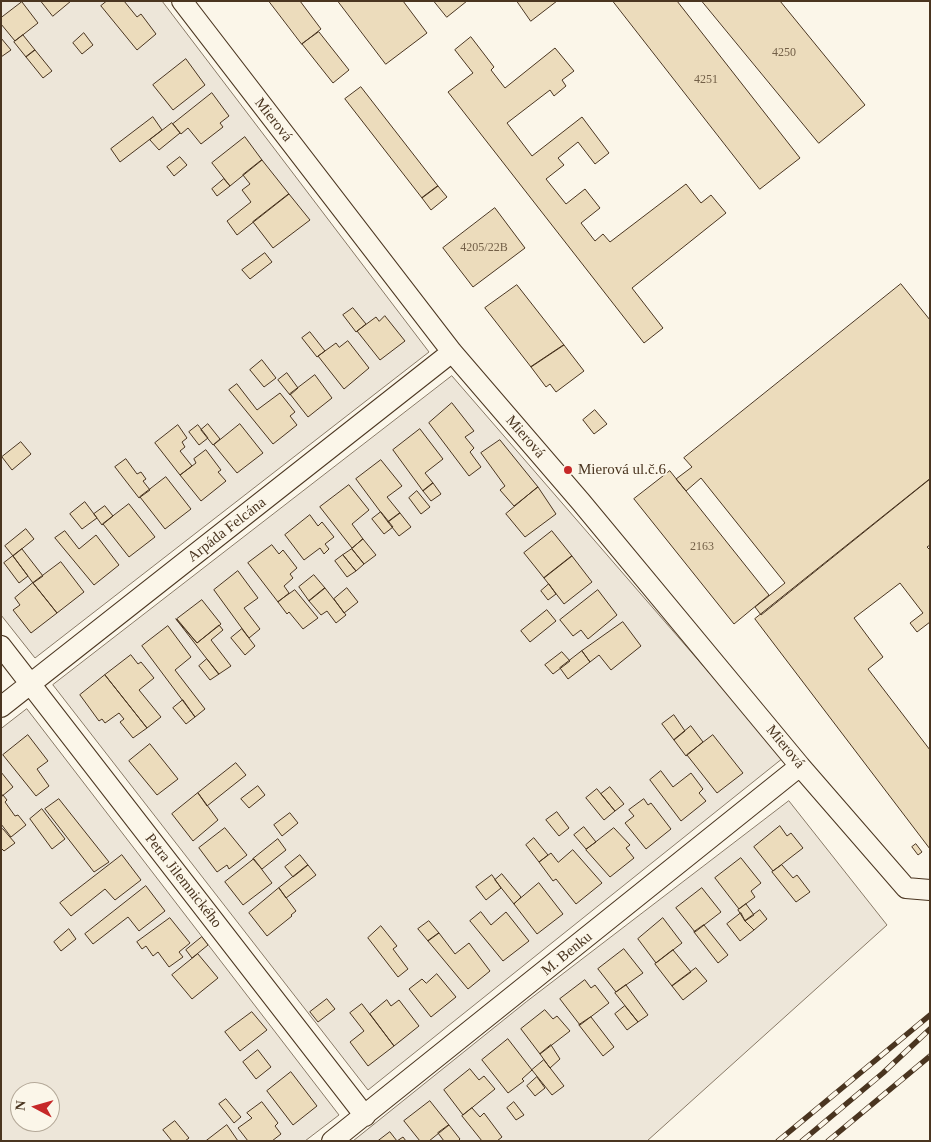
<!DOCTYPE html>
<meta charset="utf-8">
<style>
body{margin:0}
#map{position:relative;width:931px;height:1142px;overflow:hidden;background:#fbf6e9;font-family:"Times New Roman",serif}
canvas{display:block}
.frame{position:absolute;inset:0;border:2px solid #4a3520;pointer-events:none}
.north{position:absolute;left:10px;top:1082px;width:50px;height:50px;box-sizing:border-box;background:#fbf6e9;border:1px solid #b4a999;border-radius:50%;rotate:276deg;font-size:14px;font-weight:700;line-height:20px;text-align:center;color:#4a3520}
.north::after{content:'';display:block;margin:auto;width:18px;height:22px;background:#c62828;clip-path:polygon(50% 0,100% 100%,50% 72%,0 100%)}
</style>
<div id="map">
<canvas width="931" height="1142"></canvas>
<div class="frame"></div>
<div class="north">N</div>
</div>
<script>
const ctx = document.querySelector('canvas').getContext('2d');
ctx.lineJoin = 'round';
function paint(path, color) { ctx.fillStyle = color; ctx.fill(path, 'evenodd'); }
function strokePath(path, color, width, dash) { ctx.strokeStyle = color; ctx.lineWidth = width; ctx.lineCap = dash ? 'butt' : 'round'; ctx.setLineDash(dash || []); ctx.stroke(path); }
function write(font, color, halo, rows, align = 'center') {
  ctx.font = font + ' "Times New Roman",serif'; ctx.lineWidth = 4; ctx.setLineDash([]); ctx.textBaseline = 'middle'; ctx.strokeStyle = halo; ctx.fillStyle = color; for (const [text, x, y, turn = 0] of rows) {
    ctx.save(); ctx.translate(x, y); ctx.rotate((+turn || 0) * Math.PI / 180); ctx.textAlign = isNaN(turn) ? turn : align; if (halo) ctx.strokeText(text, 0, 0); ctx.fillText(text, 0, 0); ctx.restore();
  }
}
const green = new Path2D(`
 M1,1H162L429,352L35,658L1,615Z
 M452,376L783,758L368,1090L53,685Z
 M27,709L339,1115L305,1141H1V729ZM20,1092H50V1122H20Z
 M789,801L887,925L647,1141H353L526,1002Z`);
const building = new Path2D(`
 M41,1H71L53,16Z
 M107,1H124L137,17L141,14L156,34L137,50L101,6Z
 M269,1H300L321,29L302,44Z
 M338,1H403L427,33L386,64Z
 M434,1H467L447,17Z
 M517,1H557L531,21Z
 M613,1H677L800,158L760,189Z
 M702,1H780L865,105L819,143Z
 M22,2L38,23L15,41L1,24V18Z
 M319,32L349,70L333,83L302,44Z
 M84,33L93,45L82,54L73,43Z
 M23,35L35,50L26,57L14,42Z
 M471,37L494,67L491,70L505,88L555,48L574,71L562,80L566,86L554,96L550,90L507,123L532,156L582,117L609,153L595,164L578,142L558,158L564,165L546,179L566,204L585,189L600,208L581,223L595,241L603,234L610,242L686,184L701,203L711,195L726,213L632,288L663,328L644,343L448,92L473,73L455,50Z
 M1,38L11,50L1,57Z
 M35,50L52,71L43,78L26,57Z
 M186,59L205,85L173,110L153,85Z
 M361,87L438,186L422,198L345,99Z
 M212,93L229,116L220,123L223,127L201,144L188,128L181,134L173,124Z
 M153,117L162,130L120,162L111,149Z
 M172,123L180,133L159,150L150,140Z
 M245,137L262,160L230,186L212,163Z
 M180,157L187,165L174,176L167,167Z
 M262,160L289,194L237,235L227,221L251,202L242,190L250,184L243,175Z
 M224,179L230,186L217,196L212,189Z
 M438,186L447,197L431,210L422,198Z
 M289,194L310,220L273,248L253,222Z
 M495,208L525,248L473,287L443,248Z
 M265,253L272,262L250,279L242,270Z
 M901,284L930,320V479L761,615L755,607L785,583L701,478L686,491L676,479L692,467L684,458Z
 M517,285L564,345L531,367L485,308Z
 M353,308L366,324L356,332L343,315Z
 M385,316L405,341L380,360L357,331L376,317L379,321Z
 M310,332L325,351L317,357L302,338Z
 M348,341L369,368L344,389L318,356L336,343L339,347Z
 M564,345L584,371L556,392L550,384L546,387L531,367Z
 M262,360L276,378L264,387L250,370Z
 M287,373L298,388L290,395L278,380Z
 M315,375L332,398L308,417L290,394Z
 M237,384L257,410L280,393L295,412L290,416L297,425L273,444L229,390Z
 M452,403L474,431L465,437L474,448L470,452L481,467L469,476L429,423Z
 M595,410L607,424L594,434L583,420Z
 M208,424L220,439L213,445L201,430Z
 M240,424L263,453L237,473L214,445Z
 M178,425L187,438L182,442L185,447L180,451L192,466L180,475L155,443Z
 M198,425L208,438L199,445L189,432Z
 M420,429L443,459L425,473L433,483L423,491L393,450Z
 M500,440L538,487L514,506L500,490L505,486L481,453Z
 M21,442L31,454L12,470L2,457Z
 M206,450L221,470L218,472L226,481L201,501L180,475L196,463L194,459Z
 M126,459L137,474L141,472L146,479L143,481L150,490L139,498L115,467Z
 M381,460L402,486L387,497L400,513L388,522L356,479Z
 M670,471L769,595L734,624L634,499Z
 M166,477L191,509L165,529L140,497Z
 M930,479V545L927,547L930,550V622L917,632L910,623L923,613L900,583L854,618L883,657L868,669L930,750V849L755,619Z
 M433,483L441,494L431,501L423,491Z
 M349,485L369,510L352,524L363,539L352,548L320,507Z
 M538,487L556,514L525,537L506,514Z
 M417,491L430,507L421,514L409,498Z
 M85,502L97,518L82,529L70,514Z
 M129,504L155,537L129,557L103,524Z
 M105,506L113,516L102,525L94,514Z
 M381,512L393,527L384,534L372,519Z
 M400,513L411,527L399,536L388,522Z
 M310,515L318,526L322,522L334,537L325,544L329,549L324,554L320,548L304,560L285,535Z
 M26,529L34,539L13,556L5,546Z
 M65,531L79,549L96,535L119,565L94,585L55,538Z
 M552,531L572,556L544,578L524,553Z
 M363,539L376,555L364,564L352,549Z
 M272,545L279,554L283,550L297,568L290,574L293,578L284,586L289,593L278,602L248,563Z
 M22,549L43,576L33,583L13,556Z
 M352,549L364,564L356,571L343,555Z
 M343,555L356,571L347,577L335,561Z
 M13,556L28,576L19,583L4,563Z
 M572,556L592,582L564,604L544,578Z
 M61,562L84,592L57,613L33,583Z
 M238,571L258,598L244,608L260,629L249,638L214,590Z
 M314,575L325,588L309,601L299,587Z
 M33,583L57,613L31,633L13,610L20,605L15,598Z
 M549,584L556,594L548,600L541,591Z
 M325,588L346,615L336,623L327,611L321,615L309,601Z
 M347,588L358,602L344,613L334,599Z
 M295,590L318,618L303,629L289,612L287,614L278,602Z
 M598,590L617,615L588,639L581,630L573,636L560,620Z
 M202,600L221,624L197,643L177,619Z
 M547,610L556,621L530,642L521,631Z
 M176,619L197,643L219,625L223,630L211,640L231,666L219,674Z
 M623,622L641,646L611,670L599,655L590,662L582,651Z
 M168,626L191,657L175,670L205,709L195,717L142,646Z
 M242,629L255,646L245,655L231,638Z
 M582,651L590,662L568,679L560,668Z
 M562,652L570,661L553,674L545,665Z
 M131,655L138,664L141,662L154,678L139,690L161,717L147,728L105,675Z
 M207,659L219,674L210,680L199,666Z
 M105,675L147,728L133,738L120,722L124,719L119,713L105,723L102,719L99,721L80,695Z
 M183,700L195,717L186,724L173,708Z
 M674,715L685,731L674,740L662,724Z
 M691,726L703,742L686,756L674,740Z
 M28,735L48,761L37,769L49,786L36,796L3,755Z
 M713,735L743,773L717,793L687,755Z
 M150,744L178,779L157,795L129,761Z
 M236,763L246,775L207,806L198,793Z
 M661,771L673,787L691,773L703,789L699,793L706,801L681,821L650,780Z
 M1,772L13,787L1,797Z
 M258,786L265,795L249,808L241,799Z
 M610,787L624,804L615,811L601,794Z
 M597,789L615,811L604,820L586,798Z
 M198,793L218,820L193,841L172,814Z
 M3,795L7,800L5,802L15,816L18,815L26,825L11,837L1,824V797Z
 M59,799L109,862L94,872L45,809Z
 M644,799L648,805L651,803L671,829L646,849L625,823L634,816L629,810Z
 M42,809L65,839L52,849L30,819Z
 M557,812L569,828L559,836L546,820Z
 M290,813L298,823L282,836L274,825Z
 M780,826L787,836L791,833L803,848L773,871L754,847Z
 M584,827L596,842L586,849L574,835Z
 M225,828L247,855L229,869L227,865L217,872L199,848Z
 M614,828L630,845L626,848L634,858L610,877L586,850Z
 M3,829L15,843L4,851L1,848V830Z
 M534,838L548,855L539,862L526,845Z
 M278,839L286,850L262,869L253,859Z
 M916,844L922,852L918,855L912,847Z
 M573,850L602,883L576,904L556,879L553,881L539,862L551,853L558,862Z
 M122,855L141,880L115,900L105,889L71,916L60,903Z
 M300,855L308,865L293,877L285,867Z
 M741,858L761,883L751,891L755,897L739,909L715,878Z
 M254,859L272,883L243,905L225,882Z
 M308,865L316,875L286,898L279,888Z
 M782,865L793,878L797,875L810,892L796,902L772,872Z
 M502,874L521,897L514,904L495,880Z
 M492,875L501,888L486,900L476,887Z
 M539,883L563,914L537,934L514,904Z
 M146,886L165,911L139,931L128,917L93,944L85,934Z
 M279,888L296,911L291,915L292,916L267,936L249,913Z
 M702,888L721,912L695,932L676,908Z
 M746,904L754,915L745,921L738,910Z
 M760,910L767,919L754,930L745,921Z
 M481,912L491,925L506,912L529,941L503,961L470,921Z
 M741,913L745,921L754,930L740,941L727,924Z
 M170,918L190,943L179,952L183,957L169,967L158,952L153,956L146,946L142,949L137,942Z
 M663,918L682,943L656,963L638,939Z
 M429,921L439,933L428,941L418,929Z
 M704,925L728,955L718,963L694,932Z
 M381,926L397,946L393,949L408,969L398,977L368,938Z
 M69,929L76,939L61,951L54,942Z
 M439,933L455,954L469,943L490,971L468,989L428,941Z
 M202,937L208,945L192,958L186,950Z
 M624,949L643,973L616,992L598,969Z
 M673,950L691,972L672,986L655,964Z
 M198,954L218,978L192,999L172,975Z
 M696,968L707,981L683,1000L672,986Z
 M437,974L456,997L431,1017L409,989L422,979L426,983Z
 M585,980L591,988L595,985L609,1003L580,1025L560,999Z
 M626,985L648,1015L638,1022L615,993Z
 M327,999L335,1009L318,1022L310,1012Z
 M387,1000L391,1006L399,1000L419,1026L394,1046L370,1014Z
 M362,1004L394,1046L368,1066L350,1042L364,1031L350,1013Z
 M625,1006L638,1022L627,1030L615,1014Z
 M545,1010L553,1019L557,1016L570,1031L540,1054L521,1029Z
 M252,1012L267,1030L240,1051L225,1032Z
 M591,1017L614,1047L603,1056L579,1025Z
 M508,1039L532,1070L522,1079L524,1081L508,1093L482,1060Z
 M551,1045L560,1059L550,1068L540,1054Z
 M258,1050L271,1067L256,1079L243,1062Z
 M544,1060L564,1086L552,1095L532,1070Z
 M470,1069L479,1080L484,1076L495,1089L463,1115L444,1090Z
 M291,1072L317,1106L293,1125L267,1091Z
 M537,1077L545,1088L535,1096L527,1086Z
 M226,1099L241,1117L234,1123L219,1104Z
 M430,1101L449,1125L429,1141H420L404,1121Z
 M262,1102L278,1123L275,1126L281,1134L272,1141H248L238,1128L252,1118L247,1113Z
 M514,1102L524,1115L516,1120L507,1108Z
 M472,1108L480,1117L484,1113L502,1137L497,1141H482L462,1116Z
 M175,1121L189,1138L185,1141H172L163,1130Z
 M227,1125L238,1141H206Z
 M449,1125L460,1139L458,1141H444L438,1133Z
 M390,1132L397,1141L403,1137L406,1141H378Z`);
const street = new Path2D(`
 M182,1L452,352L581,502L800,766L906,888L930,890
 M1,646L365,1116
 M1,707L452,352
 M332,1141L800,766`);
const rail = new Path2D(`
 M778,1141L930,1015
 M802,1141L883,1073L930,1029
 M828,1141L930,1056`);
const markers = [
 [568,470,5,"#c62828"]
];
const numberNames = [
 ["4250",784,53],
 ["4251",706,80],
 ["4205/22B",484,248],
 ["2163",702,547]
];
const streetNames = [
 ["Mierová",273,120,52],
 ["Mierová",525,437,49],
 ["Arpáda Felcána",227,530,-38],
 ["Mierová",785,747,50],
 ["Petra Jilemnického",183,881,52],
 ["M. Benku",567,954,-39]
];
const poiNames = [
 ["Mierová ul.č.6",578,470]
];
paint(green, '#ede6d9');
strokePath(green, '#887966', 1);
paint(building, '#ecdcbc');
strokePath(building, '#4a3520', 1);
strokePath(street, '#4a3520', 22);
strokePath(street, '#fbf6e9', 20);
strokePath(rail, '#4a3520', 5.5);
strokePath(rail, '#fbf6e9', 4, [11]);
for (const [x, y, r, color] of markers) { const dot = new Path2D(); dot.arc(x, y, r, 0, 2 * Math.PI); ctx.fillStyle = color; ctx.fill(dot); strokePath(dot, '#fbf6e9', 2); }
write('12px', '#725f47', null, numberNames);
write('15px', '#4a3520', '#fbf6e9', streetNames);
write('15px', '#4a3520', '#fbf6e9', poiNames, 'left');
</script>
